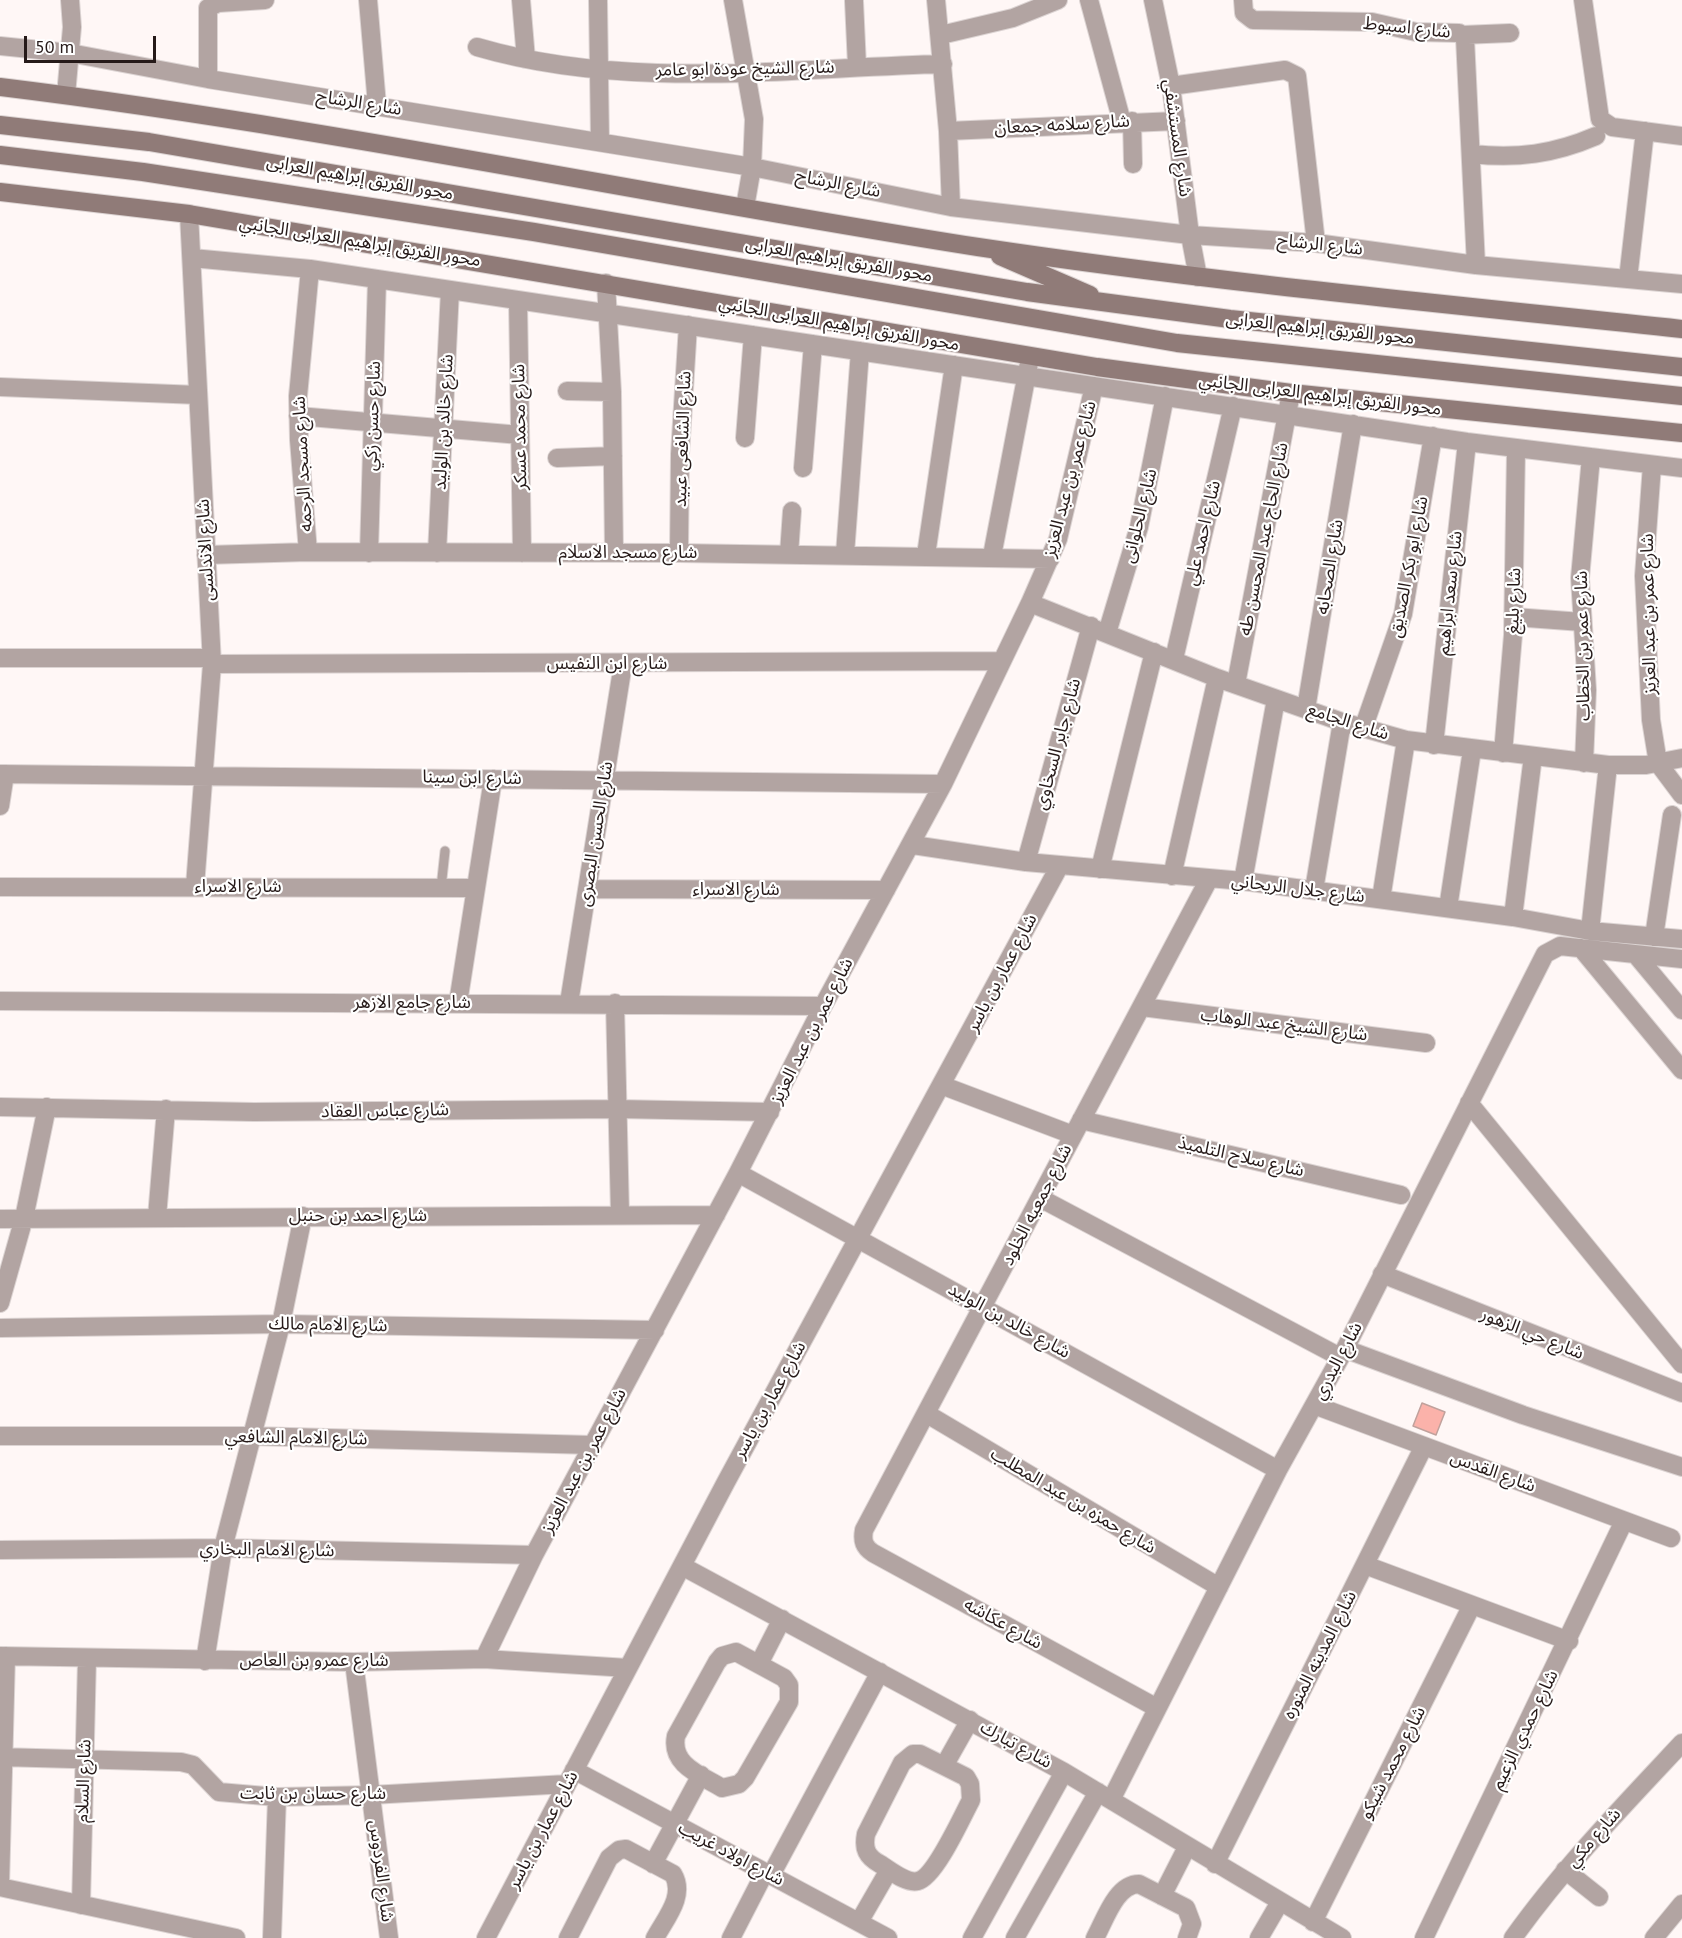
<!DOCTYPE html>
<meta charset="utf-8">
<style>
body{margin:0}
#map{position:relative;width:1682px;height:1938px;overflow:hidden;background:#fff7f6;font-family:"PT Sans",sans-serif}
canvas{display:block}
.scale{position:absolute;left:24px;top:36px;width:132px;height:27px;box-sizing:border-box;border:3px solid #261a19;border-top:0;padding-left:8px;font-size:18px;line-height:21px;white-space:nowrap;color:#261a19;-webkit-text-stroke:4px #fff;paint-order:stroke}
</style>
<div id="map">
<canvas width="1682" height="1938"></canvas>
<div class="scale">50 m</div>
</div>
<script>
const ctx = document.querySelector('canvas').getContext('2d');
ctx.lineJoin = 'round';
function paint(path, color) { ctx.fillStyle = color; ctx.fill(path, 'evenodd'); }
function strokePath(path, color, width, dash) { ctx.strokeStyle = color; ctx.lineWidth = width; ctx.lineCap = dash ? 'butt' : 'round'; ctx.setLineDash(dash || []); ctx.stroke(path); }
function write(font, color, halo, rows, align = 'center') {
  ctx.font = font + ' "PT Sans","Noto Sans Arabic",sans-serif'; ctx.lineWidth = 4.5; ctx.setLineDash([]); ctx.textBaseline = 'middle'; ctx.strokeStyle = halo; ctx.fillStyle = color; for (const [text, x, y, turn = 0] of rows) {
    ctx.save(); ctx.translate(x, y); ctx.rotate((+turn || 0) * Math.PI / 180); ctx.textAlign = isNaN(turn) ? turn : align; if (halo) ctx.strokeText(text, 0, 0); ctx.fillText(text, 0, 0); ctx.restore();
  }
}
const building = new Path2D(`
 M1422,1403L1445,1412L1436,1435L1413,1426Z`);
const lane = new Path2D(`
 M441,888L445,851`);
const street = new Path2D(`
 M368,0L377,105
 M521,0L526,59
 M598,0L600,142
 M733,0L754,119L752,167L745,207
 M936,0L948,131L951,207
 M1089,0L1122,122
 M1153,0L1171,86L1190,235L1198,277
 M1243,0L1244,13L1253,20L1372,22L1416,32L1459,33L1465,38L1476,265
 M1583,0L1600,119L1612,127L1682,136
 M854,1L857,66
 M941,35L1013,18L1058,0
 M1462,35L1510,33
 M0,46L70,53L208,79L752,167L951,207L1190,235L1316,243L1476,265L1682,284
 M477,47C627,91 789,68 943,64
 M208,79V8L218,3L265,0
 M1171,86L1285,70L1297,76L1316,243
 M66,95L72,27L70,0
 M1132,121L1133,164
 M948,131L1176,121
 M1472,154C1517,159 1554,154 1596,136
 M189,214L212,664L195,886
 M192,258L310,269L1467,442L1682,468
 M1628,279L1645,131
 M606,283L612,392L614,553
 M518,300L522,553
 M0,387L198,395
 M567,391L612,392
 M298,416L520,435
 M745,438L753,335
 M557,458L613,456
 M1652,465L1644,576L1651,720L1658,763L1682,795
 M803,468L813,344
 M308,552L299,440L298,396L310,269
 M369,553L377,279
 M437,553L450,290
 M679,553L680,454L688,325
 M789,554L792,511
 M845,554L860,351
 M206,555L308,552L679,553L1050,559
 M926,555L954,365
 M992,556L1029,363
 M1030,603L1217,678L1342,722L1406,740L1608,765H1646L1682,758
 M1514,617L1582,622
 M1107,633L1139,527L1165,396
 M0,658H212
 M1174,659L1233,406
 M212,664L1002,661
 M1236,684L1291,393
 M1306,709L1353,424
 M1363,729L1403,614L1433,436
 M1434,745L1467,442
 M1503,753L1513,635L1516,449
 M1584,763L1587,690L1580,578L1591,457
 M0,774L943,784
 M0,806L5,774
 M913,845L1026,862L1243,881L1513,917L1590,931L1682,939
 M1026,862L1091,626
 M1100,869L1154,652
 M1172,876L1217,678
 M1243,881L1276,699
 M0,887L476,888
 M587,889L886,890
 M1314,890L1342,722
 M1381,899L1406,740
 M1448,908L1472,750
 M1513,917L1533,756
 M1590,931L1608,765
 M1654,937L1672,815
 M1581,948L1682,1070
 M1637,956L1682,1010
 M0,1001L823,1006
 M458,1003L493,779
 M569,1003L623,664
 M615,1003L620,1214
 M1142,1007L1426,1043
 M941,1085L1073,1135
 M1469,1103L1682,1364
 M0,1107L254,1112L617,1109L770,1112
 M1081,1120L1401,1195
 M738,1173L1278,1470
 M1040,1198L1340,1357
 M157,1217L166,1109
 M0,1219L716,1215
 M1382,1274L1682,1393
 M0,1303L24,1218L47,1107
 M0,1328L281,1324L655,1330
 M1345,1349L1523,1415L1682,1467
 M1314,1405L1671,1538
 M927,1414L1219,1587
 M0,1436H252L592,1445
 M0,1550L223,1548L534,1555
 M1365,1565L1569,1641
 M682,1566L1064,1772L1342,1938
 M736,1652L784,1678L789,1685V1702L745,1778L739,1784L722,1788C701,1775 670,1765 676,1736L717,1662L722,1656Z
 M0,1656L354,1662L484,1659L628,1668
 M484,1659L534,1555L738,1173L823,1006L943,784L1030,603L1058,539L1094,386
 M205,1661L223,1548L281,1324L303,1216
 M354,1662L389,1938
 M759,1664L782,1619
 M1157,1708L873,1553C864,1547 862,1541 864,1530L1209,879
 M913,1754H920L966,1777L970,1784L971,1800C962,1817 935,1877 918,1881C906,1884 890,1870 880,1864C867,1857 863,1849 866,1834L902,1763Z
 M0,1757L181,1762L193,1765L219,1792L277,1797L371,1795L567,1784
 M944,1766L970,1720
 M574,1770L888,1938
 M1111,1800L1278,1470L1345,1349L1545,954L1560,946L1682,959
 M653,1864L701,1775
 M1215,1864L1424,1446
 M1565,1870L1599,1897
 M771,1875L880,1672
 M0,1887L236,1938
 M0,1887L6,1656
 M1162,1896L1187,1847
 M81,1905L87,1658
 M859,1922L889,1870
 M1313,1922L1472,1605
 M272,1938L277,1797
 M486,1938L726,1482L1060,865
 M568,1938L609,1858L619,1850L626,1849L673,1874C686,1896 665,1919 655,1938
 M731,1938L765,1872
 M972,1938L1064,1772
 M1015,1938L1098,1792
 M1095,1938C1105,1920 1116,1884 1139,1884L1186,1908L1192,1924L1187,1938
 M1259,1938L1280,1902
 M1424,1938L1624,1521
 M1513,1938C1563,1868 1623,1806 1682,1743
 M1654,1938L1682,1904`);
const secondary = new Path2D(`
 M0,87C328,127 652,196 978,247C1211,282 1447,304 1682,329
 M0,125L149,142L1027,292L1230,319L1682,367
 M0,155L143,172L534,232L1177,343L1682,396
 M0,192L189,214L1097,367L1291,393L1682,433
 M1000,256L1090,295`);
const streetNames = [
 ["شارع اسيوط",1407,28,6],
 ["شارع الشيخ عودة ابو عامر",745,69,-1],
 ["شارع الرشاح",359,103,9],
 ["شارع سلامه جمعان",1062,125,-3],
 ["شارع المستشفي",1177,138,82],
 ["محور الفريق إبراهيم العرابى",360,178,10],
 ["شارع الرشاح",838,184,11],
 ["محور الفريق إبراهيم العرابى الجانبي",360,242,9],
 ["شارع الرشاح",1320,245,6],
 ["محور الفريق إبراهيم العرابى",839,260,10],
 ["محور الفريق إبراهيم العرابى الجانبي",839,324,10],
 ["محور الفريق إبراهيم العرابى",1320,329,6],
 ["محور الفريق إبراهيم العرابى الجانبي",1320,395,7],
 ["شارع حسن زكي",373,416,-88],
 ["شارع خالد بن الوليد",444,422,-87],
 ["شارع محمد عسكر",520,427,-91],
 ["شارع الشافعى عبيد",683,439,-88],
 ["شارع مسجد الرحمه",303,464,-93],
 ["شارع عمر بن عبد العزيز",1070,479,-75],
 ["شارع الحلوانى",1140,516,-76],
 ["شارع احمد علي",1203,533,-77],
 ["شارع الحاج عبد المحسن طه",1264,539,-79],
 ["شارع الاندلسى",206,550,-93],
 ["شارع مسجد الاسلام",628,553],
 ["شارع الصحابه",1330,567,-81],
 ["شارع ابو بكر الصديق",1409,567,-79],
 ["شارع سعد ابراهيم",1450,593,-84],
 ["شارع بليغ",1514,601,-88],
 ["شارع عمر بن عبد العزيز",1649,614,-91],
 ["شارع عمر بن الخطاب",1583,646,-91],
 ["شارع ابن النفيس",607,664],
 ["شارع الجامع",1348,722,18],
 ["شارع جابر السخاوي",1058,744,-75],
 ["شارع ابن سينا",472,778,1],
 ["شارع الحسن البصرى",596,834,-81],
 ["شارع الاسراء",238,887],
 ["شارع جلال الريحاني",1298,889,7],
 ["شارع الاسراء",736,890],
 ["شارع عمار بن ياسر",1002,973,-62],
 ["شارع جامع الازهر",412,1003],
 ["شارع الشيخ عبد الوهاب",1284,1025,7],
 ["شارع عمر بن عبد العزيز",812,1031,-63],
 ["شارع عباس العقاد",385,1111,-1],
 ["شارع سلاح التلميذ",1241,1157,13],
 ["شارع جمعيه الخلود",1037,1205,-63],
 ["شارع احمد بن حنبل",358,1216],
 ["شارع خالد بن الوليد",1009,1321,29],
 ["شارع الامام مالك",328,1325,1],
 ["شارع حي الزهور",1532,1334,22],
 ["شارع البدري",1338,1361,-62],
 ["شارع عمار بن ياسر",770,1400,-61],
 ["شارع الامام الشافعي",296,1438,1],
 ["شارع عمر بن عبد العزيز",584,1461,-62],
 ["شارع القدس",1493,1472,20],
 ["شارع حمزه بن عبد المطلب",1073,1501,31],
 ["شارع الامام البخاري",267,1550,1],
 ["شارع عكاشه",1003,1624,29],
 ["شارع المدينه المنوره",1320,1655,-63],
 ["شارع عمرو بن العاص",314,1661],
 ["شارع حمدي الزعيم",1525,1730,-64],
 ["شارع تبارك",1016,1745,29],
 ["شارع محمد شيكو",1393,1763,-63],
 ["شارع السلام",84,1781,-88],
 ["شارع حسان بن ثابت",313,1794],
 ["شارع عمار بن ياسر",543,1830,-62],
 ["شارع مكي",1594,1838,-49],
 ["شارع اولاد غريب",731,1854,28],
 ["شارع الفردوس",381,1871,83]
];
paint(building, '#fbb2aa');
strokePath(building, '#c1a19c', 1.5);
strokePath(lane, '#dcd4d3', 11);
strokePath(street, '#dcd4d3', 20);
strokePath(secondary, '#dcd4d3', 20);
strokePath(lane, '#b2a4a2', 9);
strokePath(street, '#b2a4a2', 18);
strokePath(secondary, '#907b78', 18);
write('18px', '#261a19', '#fff', streetNames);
</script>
